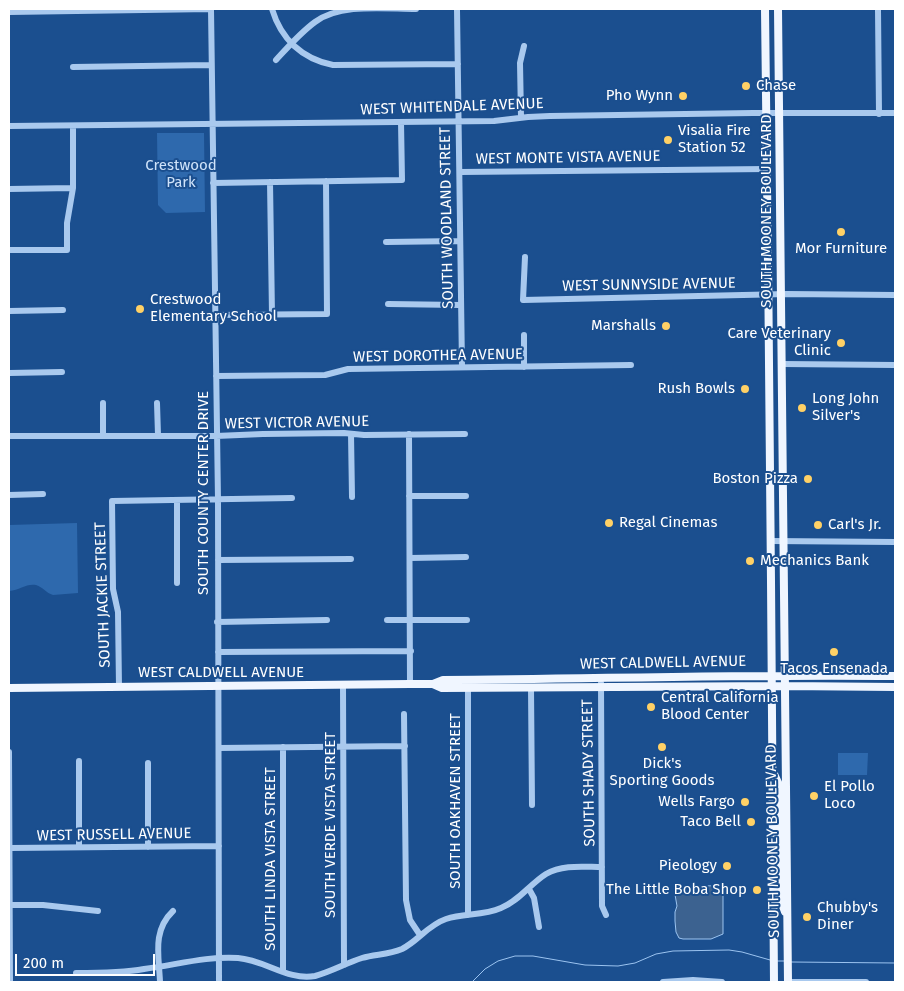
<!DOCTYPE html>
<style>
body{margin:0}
#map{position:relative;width:904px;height:991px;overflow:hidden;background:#1b4f8f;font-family:"Fira Sans",sans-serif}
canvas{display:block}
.frame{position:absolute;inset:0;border:10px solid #fff;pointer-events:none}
.scale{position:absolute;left:15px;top:954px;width:140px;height:22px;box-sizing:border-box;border:2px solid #fff;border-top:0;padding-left:6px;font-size:15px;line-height:18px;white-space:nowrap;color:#fff;-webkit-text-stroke:4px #1b4f8f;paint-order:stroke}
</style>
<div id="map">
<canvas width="904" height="991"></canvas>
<div class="frame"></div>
<div class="scale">200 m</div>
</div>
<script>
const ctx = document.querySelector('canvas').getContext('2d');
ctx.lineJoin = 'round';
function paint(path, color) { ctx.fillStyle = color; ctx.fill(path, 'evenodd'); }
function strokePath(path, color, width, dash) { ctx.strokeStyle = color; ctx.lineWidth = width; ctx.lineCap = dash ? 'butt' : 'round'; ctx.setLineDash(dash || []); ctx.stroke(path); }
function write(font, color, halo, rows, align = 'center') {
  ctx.font = font + ' "Fira Sans",sans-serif'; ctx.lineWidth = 4; ctx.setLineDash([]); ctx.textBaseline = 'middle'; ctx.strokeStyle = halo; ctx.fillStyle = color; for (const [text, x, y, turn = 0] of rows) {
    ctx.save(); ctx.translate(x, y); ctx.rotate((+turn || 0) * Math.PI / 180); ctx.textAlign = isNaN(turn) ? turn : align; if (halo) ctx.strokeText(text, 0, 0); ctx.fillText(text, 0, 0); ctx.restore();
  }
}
const green = new Path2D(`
 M157,133H204L205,212L166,213L158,205Z
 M77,523L78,593L53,595C46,593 43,587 36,585C27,583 20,590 9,591V525Z
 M838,753H868L867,775H838Z`);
const water = new Path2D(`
 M711,886L723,893V934L711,939H683L679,938L676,932L675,921V912L677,906L674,889L676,887Z`);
const stream = new Path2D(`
 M776,961H785
 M791,962L895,963
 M472,982L485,969L498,961L515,956H533L585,965L618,966L635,963L656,954L673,951L729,950L742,952L770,960`);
const minor = new Path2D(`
 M211,9L218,500L219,982
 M272,9C281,39 302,59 333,65L458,64
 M457,9L462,367
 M878,9L879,114
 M9,12L211,9
 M276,60C288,47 300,33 315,22C340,3 385,9 416,9
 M73,67L211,65
 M521,117L520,63L524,46
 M9,126L494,121L528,117L550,116L753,113H895
 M460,172L768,169
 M270,182L272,315
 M213,183L402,180L401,122
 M9,189L73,188
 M386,242L460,241
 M9,250H67V223L73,188V126
 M525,257L523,300L787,294L895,295
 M388,304L460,305
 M9,311L63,310
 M215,315L327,314L326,181
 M524,335V367
 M782,364L895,365
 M9,373L62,372
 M216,376L325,375L348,369L631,365
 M103,403V435
 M157,403L158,435
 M351,434L352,497
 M409,434L410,684
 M9,436H216L263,434L344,433L364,435L465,434
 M9,495L43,494
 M409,496H466
 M177,501V583
 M771,541L895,542
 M410,558L466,557
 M218,560L351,559
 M387,620H467
 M217,622L327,620
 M218,652L411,651
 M601,683L602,906L606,915
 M343,685L344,965
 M119,687L118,612L113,589L112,501L292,498
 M468,688V915
 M531,688L532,805
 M404,714L406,900L410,920L420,935
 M283,747V972
 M219,748L405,746
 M9,752L10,982
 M79,761V847
 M148,763V847
 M10,848L219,846
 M529,889L534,898L539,927
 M9,905H43L98,911
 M76,973C99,973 122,973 144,969C176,965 206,956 238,958C265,960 288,981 315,976C331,972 346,963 362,958C375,954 388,955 402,949C418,941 428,925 446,919C464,913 483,916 501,908C519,901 530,884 546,874C563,864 584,867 602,867
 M160,982C159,956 152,931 173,911
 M663,982L693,980L722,982
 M787,982H866`);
const major = new Path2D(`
 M765,9C768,200 769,390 771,581C772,715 774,849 774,982
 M778,9L788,982
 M433,684L443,680C594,679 744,674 895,676
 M9,688L410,684H433L442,688L785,686L895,687
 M774,774L779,785L780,838L786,843
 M775,843L780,848L781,901L785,912`);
const markers = [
 [746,86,5,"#ffd166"],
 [683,96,5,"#ffd166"],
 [668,140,5,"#ffd166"],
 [841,232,5,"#ffd166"],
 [140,309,5,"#ffd166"],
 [666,326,5,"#ffd166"],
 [841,343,5,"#ffd166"],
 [745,389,5,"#ffd166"],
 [802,408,5,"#ffd166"],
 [808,479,5,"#ffd166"],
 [609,523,5,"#ffd166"],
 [818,525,5,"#ffd166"],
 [750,561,5,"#ffd166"],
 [834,652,5,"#ffd166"],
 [651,707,5,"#ffd166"],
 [662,747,5,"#ffd166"],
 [814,796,5,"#ffd166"],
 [745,802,5,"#ffd166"],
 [751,822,5,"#ffd166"],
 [727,866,5,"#ffd166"],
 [757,890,5,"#ffd166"],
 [807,917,5,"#ffd166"]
];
const poiNames = [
 ["Chase",756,86],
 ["Pho Wynn",673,96,"right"],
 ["Visalia Fire",678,131],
 ["Station 52",678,148],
 ["Mor Furniture",841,249,"center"],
 ["Crestwood",150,300],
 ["Elementary School",150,317],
 ["Marshalls",656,326,"right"],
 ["Care Veterinary",831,334,"right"],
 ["Clinic",831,351,"right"],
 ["Rush Bowls",735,389,"right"],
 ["Long John",812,399],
 ["Silver's",812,416],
 ["Boston Pizza",798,479,"right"],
 ["Regal Cinemas",619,523],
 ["Carl's Jr.",828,525],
 ["Mechanics Bank",760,561],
 ["Tacos Ensenada",834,669,"center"],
 ["Central California",661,698],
 ["Blood Center",661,715],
 ["Dick's",662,764,"center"],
 ["Sporting Goods",662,781,"center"],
 ["El Pollo",824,787],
 ["Loco",824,804],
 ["Wells Fargo",735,802,"right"],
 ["Taco Bell",741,822,"right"],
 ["Pieology",717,866,"right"],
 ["The Little Boba Shop",747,890,"right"],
 ["Chubby's",817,908],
 ["Diner",817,925]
];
const streetNames = [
 ["WEST WHITENDALE AVENUE",452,107,-2],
 ["WEST MONTE VISTA AVENUE",568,158,-1],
 ["SOUTH MOONEY BOULEVARD",767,211,-90],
 ["SOUTH WOODLAND STREET",447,218,-91],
 ["WEST SUNNYSIDE AVENUE",649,285,-1],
 ["WEST DOROTHEA AVENUE",438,356,-1],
 ["WEST VICTOR AVENUE",297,423,-1],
 ["SOUTH COUNTY CENTER DRIVE",204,493,-90],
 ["SOUTH JACKIE STREET",103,595,-92],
 ["WEST CALDWELL AVENUE",663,663,-1],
 ["WEST CALDWELL AVENUE",221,673],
 ["SOUTH SHADY STREET",589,773,-91],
 ["SOUTH OAKHAVEN STREET",456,801,-90],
 ["SOUTH VERDE VISTA STREET",331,825,-90],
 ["WEST RUSSELL AVENUE",114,835,-1],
 ["SOUTH MOONEY BOULEVARD",773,841,-91],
 ["SOUTH LINDA VISTA STREET",271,859,-90]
];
const parkNames = [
 ["Crestwood",181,166],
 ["Park",181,183]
];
paint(green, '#2e69ad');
paint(water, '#3c6290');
strokePath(water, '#9cc4f0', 1);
strokePath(stream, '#9cc4f0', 1);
strokePath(minor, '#a9c9ee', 6);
strokePath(major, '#f0f6ff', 8);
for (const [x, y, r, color] of markers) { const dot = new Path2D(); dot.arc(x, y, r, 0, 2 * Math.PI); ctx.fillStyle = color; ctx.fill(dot); strokePath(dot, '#1b4f8f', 2); }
write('15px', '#fff', '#1b4f8f', poiNames, 'left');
write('15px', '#fff', '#1b4f8f', streetNames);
write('15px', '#cfe3fa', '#1b4f8f', parkNames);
</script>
